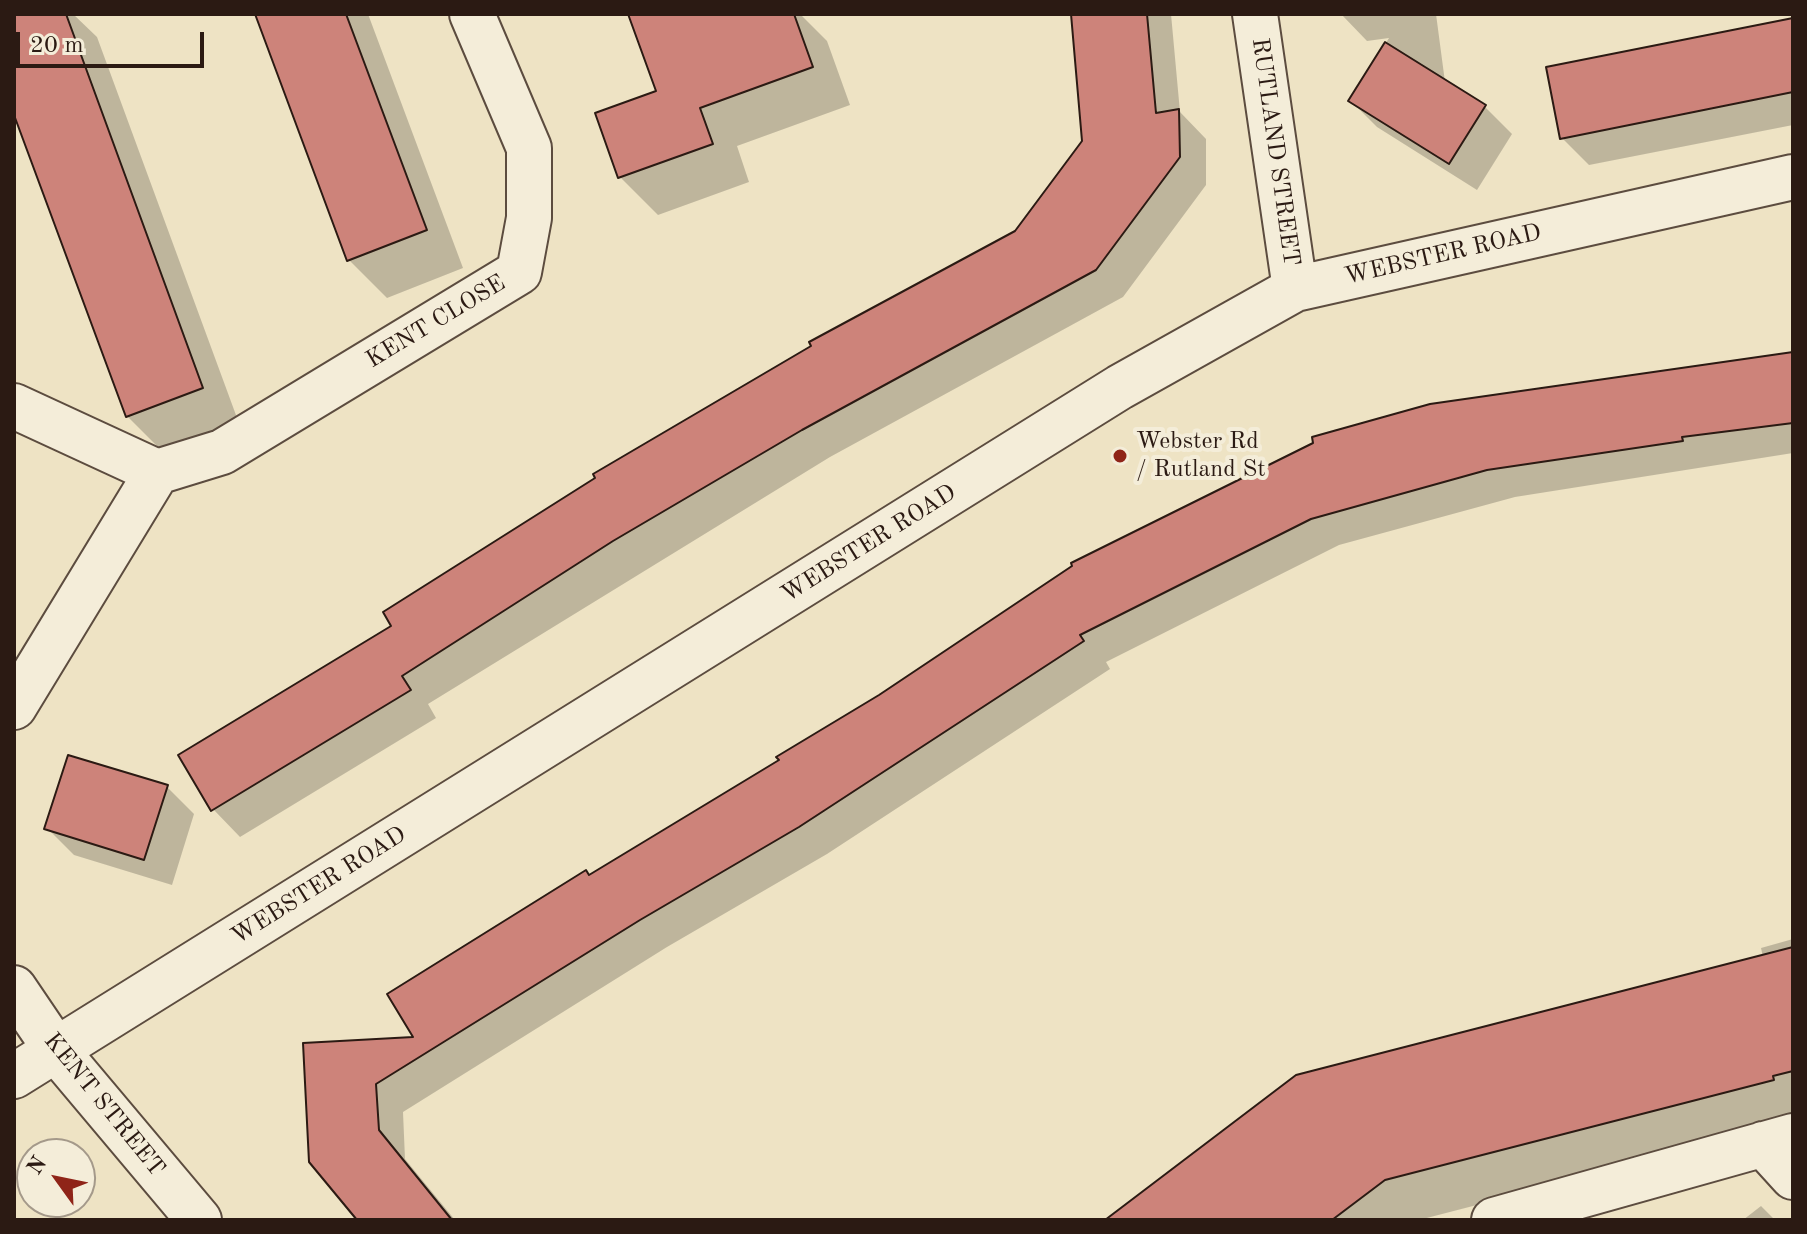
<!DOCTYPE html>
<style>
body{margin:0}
#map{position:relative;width:1807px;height:1234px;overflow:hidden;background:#eee3c4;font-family:"Old Standard TT",serif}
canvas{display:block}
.frame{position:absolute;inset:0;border:16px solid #2b1a13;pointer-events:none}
.north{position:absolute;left:16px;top:1138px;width:80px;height:80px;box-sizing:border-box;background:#f4edd9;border:2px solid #a4998a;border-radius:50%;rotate:303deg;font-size:22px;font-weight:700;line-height:32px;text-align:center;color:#2b1a13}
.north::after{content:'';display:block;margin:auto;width:28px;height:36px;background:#8f2418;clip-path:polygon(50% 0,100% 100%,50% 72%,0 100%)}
.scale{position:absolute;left:16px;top:32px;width:188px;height:36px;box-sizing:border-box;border:4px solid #2b1a13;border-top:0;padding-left:10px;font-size:24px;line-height:28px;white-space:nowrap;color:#2b1a13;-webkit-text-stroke:6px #f4edd9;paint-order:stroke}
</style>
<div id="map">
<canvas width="1807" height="1234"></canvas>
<div class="frame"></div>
<div class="north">N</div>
<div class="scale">20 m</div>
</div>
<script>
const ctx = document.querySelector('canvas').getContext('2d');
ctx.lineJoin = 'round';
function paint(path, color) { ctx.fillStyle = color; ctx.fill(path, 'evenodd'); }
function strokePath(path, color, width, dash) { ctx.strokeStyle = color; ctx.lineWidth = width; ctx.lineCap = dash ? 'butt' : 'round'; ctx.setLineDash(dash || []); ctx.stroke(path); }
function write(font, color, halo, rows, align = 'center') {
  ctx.font = font + ' "Old Standard TT",serif'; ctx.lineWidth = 8; ctx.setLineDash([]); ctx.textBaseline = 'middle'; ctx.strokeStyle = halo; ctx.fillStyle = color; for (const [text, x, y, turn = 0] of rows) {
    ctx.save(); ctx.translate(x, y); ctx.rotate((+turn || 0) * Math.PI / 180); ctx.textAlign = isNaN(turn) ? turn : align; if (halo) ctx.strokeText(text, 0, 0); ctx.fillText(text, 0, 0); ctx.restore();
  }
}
const shadow = new Path2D(`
 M18,14H73L97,37L240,426L165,454L127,416L14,109V16Z
 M257,14H368L463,268L387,298L349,260Z
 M630,14H800L827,41L850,105L737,146L749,182L658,215L620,177L658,92Z
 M1073,14H1171L1180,112L1206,139V185L1123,297L830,457L428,704L436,718L240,837L213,809L394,626L1016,232L1084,141Z
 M1341,14H1436L1445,82L1485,107L1512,134L1477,190L1377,127L1350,100L1389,38L1367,41Z
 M1793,21V125L1589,165L1562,138Z
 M1793,355V453L1515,497L1339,545L1106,662L1110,669L827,854L667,947L403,1112L405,1159L455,1220H359L305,1045L417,1039L590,877L782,761L1075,567Z
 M167,787L194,814L172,885L74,855L47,828Z
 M1793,939V1123L1419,1220H1109L1763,957L1761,948Z
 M1761,1206L1775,1220H1743Z`);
const building = new Path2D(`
 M14,14H66L203,388L126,417L14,115Z
 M255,14H346L427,230L347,261Z
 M628,14H794L813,67L700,108L713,144L618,178L595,113L656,91Z
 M1071,14H1147L1156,113L1179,109L1180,157L1096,270L802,430L613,541L402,676L411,690L211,811L178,755L391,626L383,612L595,478L593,474L811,346L809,342L1015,231L1082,141Z
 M1793,18V92L1560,139L1546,67Z
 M1385,42L1486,105L1449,164L1348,101Z
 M1793,352V423L1682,437L1683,441L1487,470L1311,519L1080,635L1084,641L799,827L640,920L376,1084L379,1130L452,1220H357L309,1162L303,1043L413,1037L387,994L586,870L589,875L779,760L776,757L879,695L1072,566L1071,563L1313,443L1312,437L1430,404Z
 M68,755L168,785L144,860L44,829Z
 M1793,947V1071L1773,1076L1774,1080L1385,1180L1332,1220H1105L1296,1075Z`);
const minor = new Path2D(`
 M1255,14L1295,289
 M14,406L157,472L222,452L519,272L529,218V148L472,14
 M14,707L157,472
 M14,988L56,1050L199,1220
 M14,1076L1120,387L1295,289L1793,177
 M1763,1144L1793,1177
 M1494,1220L1793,1136`);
const markers = [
 [1120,456,8,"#8f2418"]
];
const streetNames = [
 ["RUTLAND STREET",1275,152,82],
 ["WEBSTER ROAD",1443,255,-13],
 ["KENT CLOSE",436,322,-31],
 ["WEBSTER ROAD",869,544,-32],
 ["WEBSTER ROAD",319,886,-32],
 ["KENT STREET",104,1105,51]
];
const poiNames = [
 ["Webster Rd",1136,442],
 ["/ Rutland St",1136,470]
];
paint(shadow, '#0003');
paint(building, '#cd837a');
strokePath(building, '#2b1a13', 2);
strokePath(minor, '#5c4c3f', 48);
strokePath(minor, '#f4edd9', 44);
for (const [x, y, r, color] of markers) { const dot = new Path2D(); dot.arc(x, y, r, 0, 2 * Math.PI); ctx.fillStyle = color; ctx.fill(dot); strokePath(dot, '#f4edd9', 3); }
write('24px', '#2b1a13', '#f4edd9', streetNames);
write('24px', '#2b1a13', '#f4edd9', poiNames, 'left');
</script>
